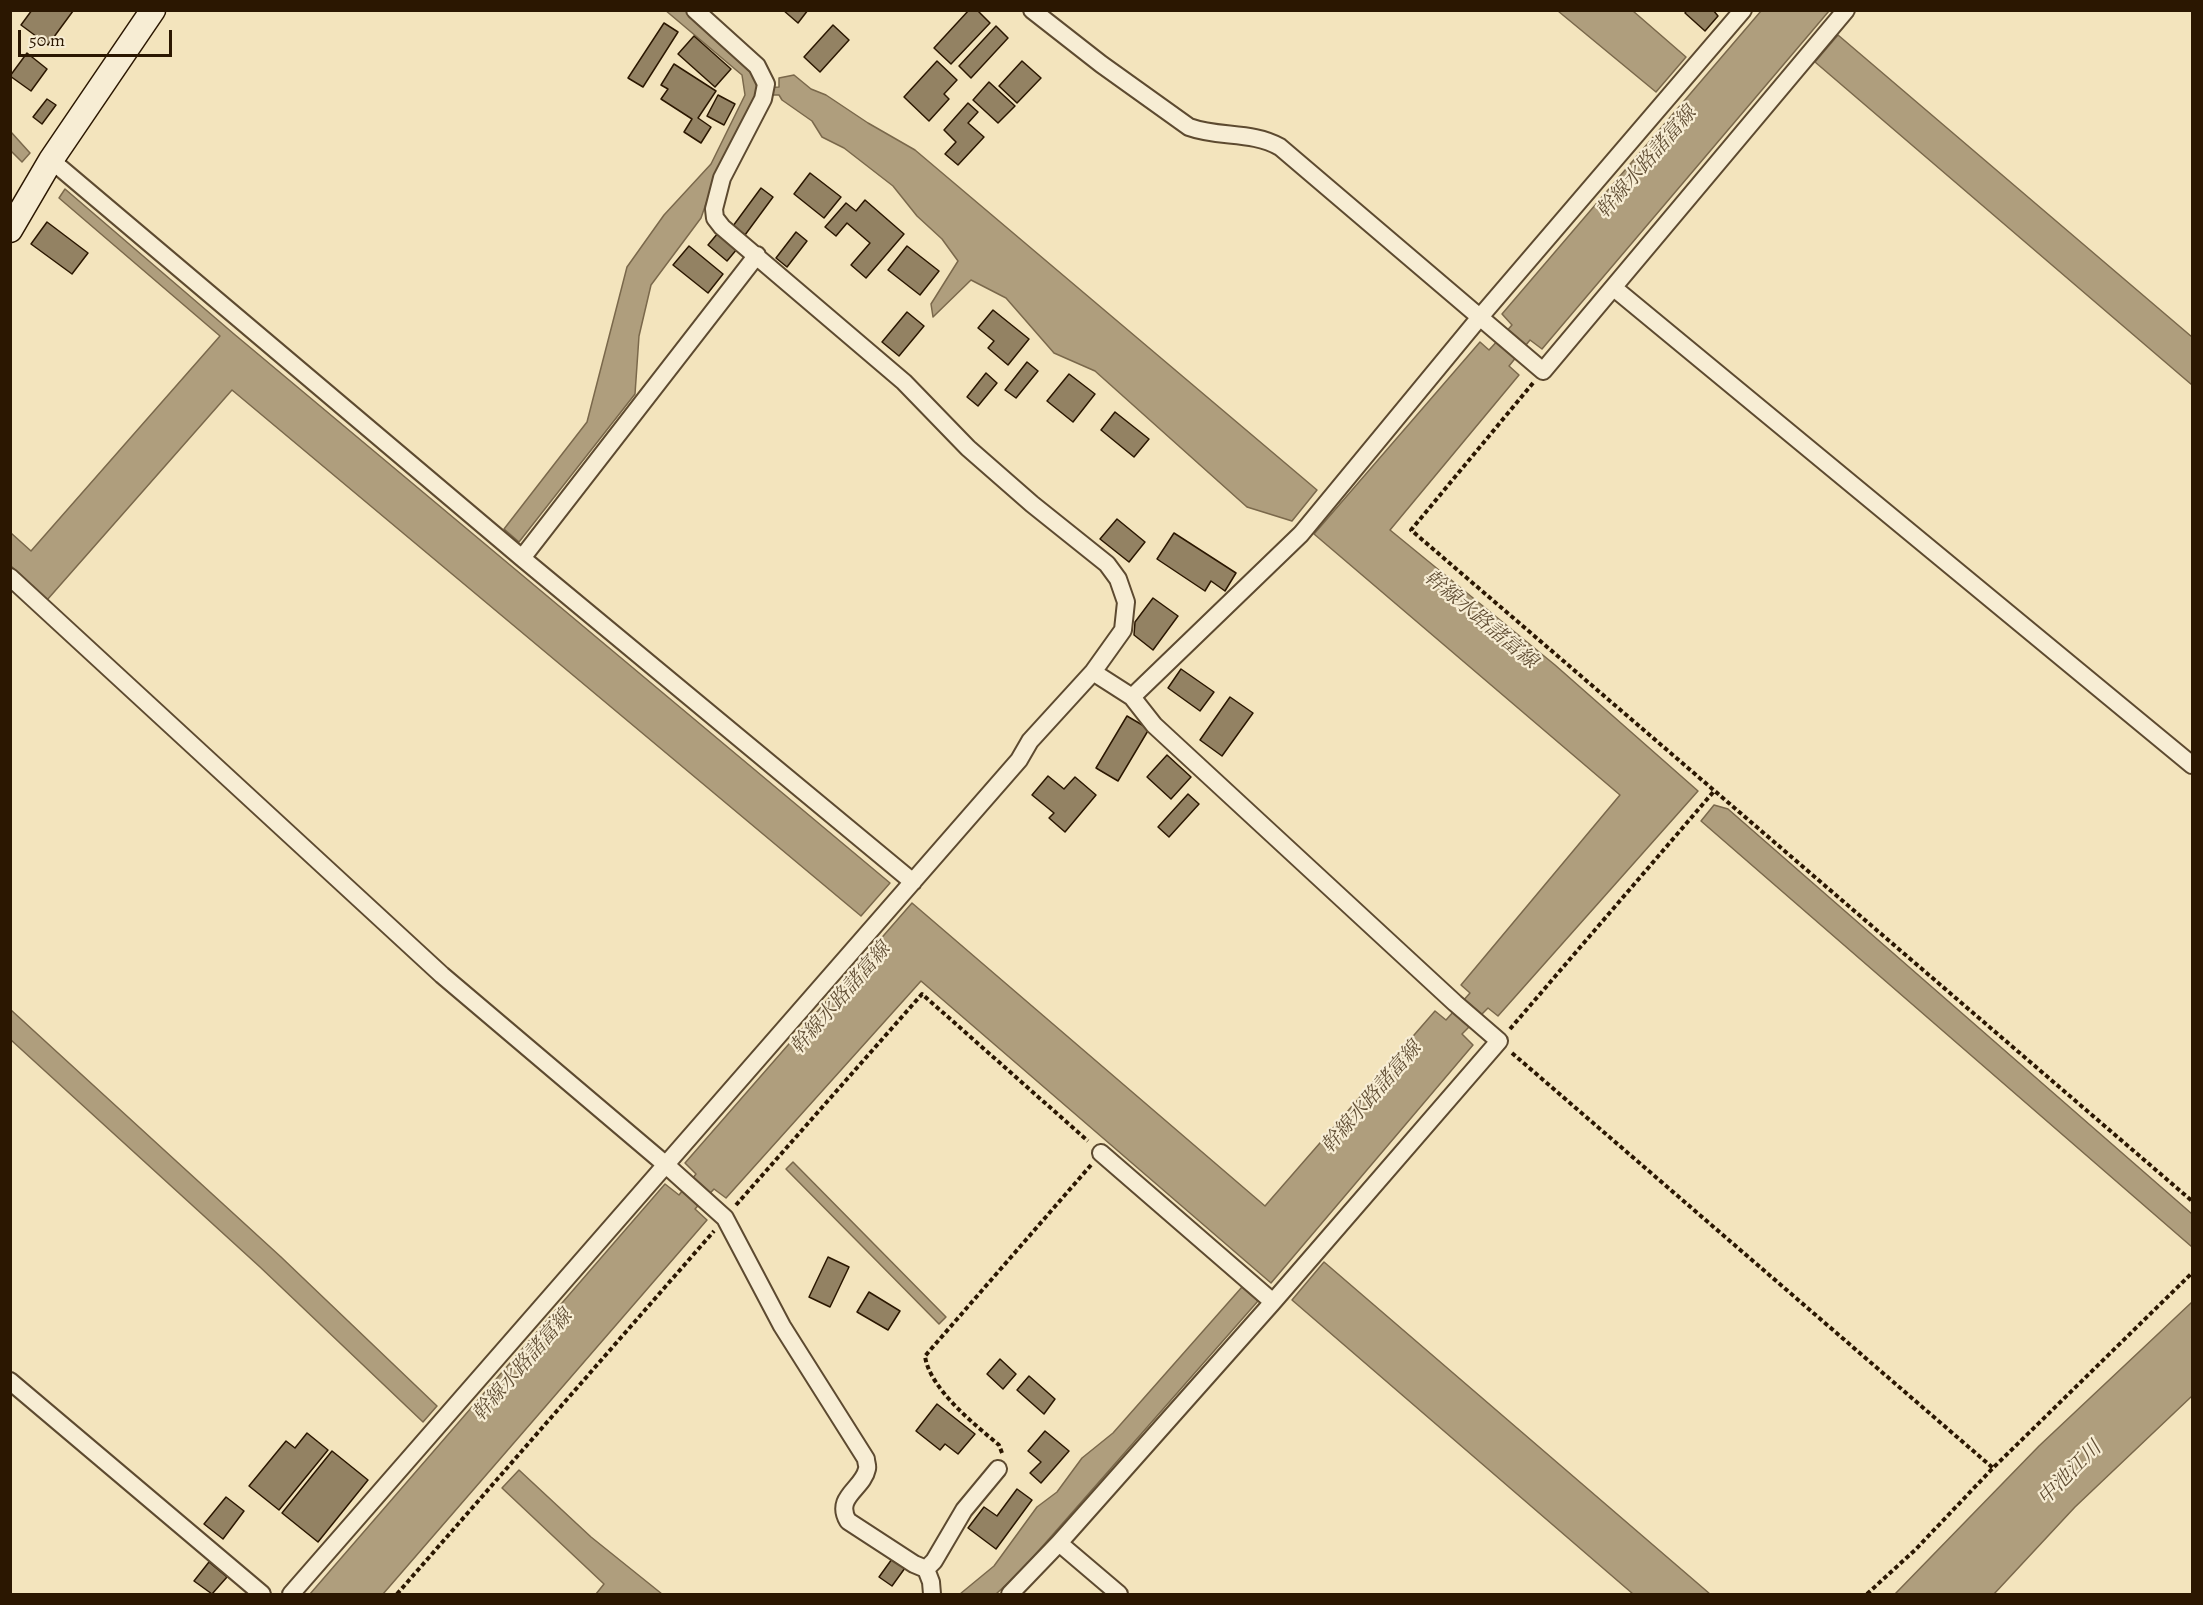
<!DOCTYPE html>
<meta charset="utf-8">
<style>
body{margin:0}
#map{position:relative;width:2203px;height:1605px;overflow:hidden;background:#f3e4bd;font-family:Alegreya,serif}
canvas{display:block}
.frame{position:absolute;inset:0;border:12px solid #2b1701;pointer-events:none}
.scale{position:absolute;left:18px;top:30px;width:154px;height:27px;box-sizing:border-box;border:3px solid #2b1701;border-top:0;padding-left:8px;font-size:18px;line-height:21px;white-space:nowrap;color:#2b1701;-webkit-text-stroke:4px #f7edd4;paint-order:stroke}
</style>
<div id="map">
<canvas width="2203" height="1605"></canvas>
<div class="frame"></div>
<div class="scale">50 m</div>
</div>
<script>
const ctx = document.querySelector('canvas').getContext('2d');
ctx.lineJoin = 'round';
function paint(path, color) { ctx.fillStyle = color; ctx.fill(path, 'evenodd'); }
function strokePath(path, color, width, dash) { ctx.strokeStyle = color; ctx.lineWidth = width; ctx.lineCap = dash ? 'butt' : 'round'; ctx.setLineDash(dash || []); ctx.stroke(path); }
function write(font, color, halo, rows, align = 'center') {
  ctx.font = font + ' Alegreya,"Noto Serif JP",serif'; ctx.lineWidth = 4.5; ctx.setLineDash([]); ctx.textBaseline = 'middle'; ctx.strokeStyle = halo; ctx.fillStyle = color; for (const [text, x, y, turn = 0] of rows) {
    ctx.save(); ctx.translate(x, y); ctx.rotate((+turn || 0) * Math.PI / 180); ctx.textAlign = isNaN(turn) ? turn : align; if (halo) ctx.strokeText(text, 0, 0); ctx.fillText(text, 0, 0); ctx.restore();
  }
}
const water = new Path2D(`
 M665,10L686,11L754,76L757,88L779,87V78L794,75L811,89L826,95L868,123L915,150L1317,490L1292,521L1247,507L1095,371L1054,353L1006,298L971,280L933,317L931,304L958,261L942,239L917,216L893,186L844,148L822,137L812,121L782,100L779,95H757L718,169L701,218L651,285L639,336L635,394L519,542L504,529L587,422L627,267L664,215L711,164L745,95L742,75Z
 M1558,11H1633L1686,57L1656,92Z
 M1761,11H1829L1542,349L1530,340L1509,366L1519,375L1390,530L1555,665L1698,791L1498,1016L1488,1008L1462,1034L1473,1045L1271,1283L921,981L726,1198L714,1189L695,1209L707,1220L383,1594H310L665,1184L679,1195L696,1174L685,1163L912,903L1265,1206L1435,1011L1446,1020L1470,993L1461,985L1620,795L1314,534L1480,342L1489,350L1512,325L1502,314Z
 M1838,35L2192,337V385L1815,62Z
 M11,132L30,153L22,162L11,151Z
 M65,189L234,334L890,883L861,916L232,390L47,600L11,566V533L31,551L220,336L59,198Z
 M1714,805L1728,809L2192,1214V1247L1701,821Z
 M11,1010L281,1257L437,1406L423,1422L260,1267L11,1040Z
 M793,1162L946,1317L939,1324L786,1169Z
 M1324,1262L1710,1594H1633L1292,1300Z
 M1242,1287L1258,1301L1019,1573L996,1594H960L994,1566L1037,1507L1057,1492L1082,1458L1113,1433Z
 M2192,1302V1396L2075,1507L1994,1594H1895L2039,1446Z
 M519,1470L591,1537L662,1594H596L604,1584L502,1488Z`);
const building = new Path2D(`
 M32,10H72L73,11L48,45L21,25Z
 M783,10H808L798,23Z
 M969,10H977L990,23L951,64L934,48Z
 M1687,10H1713L1718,16L1705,31L1685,13Z
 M664,23L678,32L643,87L628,78Z
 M833,25L849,40L820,72L804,57Z
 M996,26L1008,38L971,78L959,66Z
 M694,36L731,69L715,87L678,54Z
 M27,53L47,69L31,91L10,76Z
 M937,61L957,80L944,94L949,99L929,121L904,97Z
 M1022,61L1041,78L1017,103L999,86Z
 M674,64L716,91L698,118L711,127L701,143L684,132L692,119L661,99L668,89L661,85Z
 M989,82L1015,106L998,123L973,100Z
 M718,95L735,104L724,125L707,116Z
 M47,99L56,105L42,124L33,117Z
 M968,103L978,112L968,123L984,137L958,165L945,154L956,142L944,130Z
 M810,173L841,197L824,218L794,194Z
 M761,188L773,197L745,235L733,226Z
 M865,200L904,234L866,278L851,265L870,243L847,223L836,236L825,227L846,203L856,211Z
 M47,222L88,253L72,274L31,244Z
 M796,232L807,241L787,267L776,258Z
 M718,233L737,249L727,261L708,245Z
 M689,246L723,274L708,293L673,265Z
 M907,246L939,271L920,295L888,270Z
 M993,310L1029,339L1008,365L988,348L994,341L978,328Z
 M907,312L924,326L899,356L882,342Z
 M1027,362L1038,371L1016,398L1005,390Z
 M986,373L997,383L978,406L967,397Z
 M1069,374L1095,394L1073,422L1047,401Z
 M1115,412L1149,439L1134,457L1101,430Z
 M1117,519L1145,542L1129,562L1100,539Z
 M1174,533L1236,573L1225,591L1211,581L1205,591L1157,559Z
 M1153,598L1178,616L1153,650L1134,635L1135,622Z
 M1181,669L1214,692L1200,711L1168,688Z
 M1230,697L1253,713L1222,756L1200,740Z
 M1127,716L1149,729L1118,781L1096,768Z
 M1167,755L1191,777L1171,799L1147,777Z
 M1048,776L1064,789L1075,777L1096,795L1065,832L1049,818L1054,813L1032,795Z
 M1188,794L1199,804L1169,837L1158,827Z
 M828,1257L849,1267L830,1307L809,1297Z
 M869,1292L900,1311L888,1330L857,1312Z
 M1000,1359L1016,1374L1003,1389L987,1374Z
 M1029,1376L1055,1399L1044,1414L1017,1390Z
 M937,1404L975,1434L958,1454L945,1444L940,1450L916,1431Z
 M1045,1431L1069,1451L1041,1483L1030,1473L1041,1462L1028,1451Z
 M307,1433L328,1450L279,1510L249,1486L286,1441L295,1448Z
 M332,1451L368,1480L318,1542L282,1513Z
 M1017,1489L1032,1500L996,1549L968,1528L984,1507L997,1516Z
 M226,1497L244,1511L223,1539L204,1524Z
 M892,1559L905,1568L892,1586L879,1577Z
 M209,1562L227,1577L212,1594L194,1581Z`);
const path = new Path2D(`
 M1533,383L1411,530L2192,1201
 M1510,1029L1715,790
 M1512,1053L1993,1468
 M736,1205L922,994L1088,1141
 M1002,1453L999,1445C975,1425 929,1388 925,1356L1091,1165
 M397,1594L714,1231
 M1867,1594L1915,1550L1993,1468L2192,1273`);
const street = new Path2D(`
 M1032,10L1101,64L1189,127C1219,138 1252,131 1280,147L1543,371L1846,10
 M51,160L522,558L913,882
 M1614,288L2192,765
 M522,558L757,255
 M10,577L442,975L665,1164L725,1218L782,1326L866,1459C866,1463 868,1466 867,1469C863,1489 834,1497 848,1521L914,1564L926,1569L931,1582L932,1594
 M1093,672L1132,697L1301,534L1480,317L1743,10
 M1101,1153L1273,1302
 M10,1381L262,1594
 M1059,1543L1119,1594
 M926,1569L934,1561L964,1510L998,1469
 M291,1594L1019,760L1030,741L1093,672L1123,630L1126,602L1118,579L1107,564L1032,504L968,448L904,382L722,227L715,218L714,209L722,178L763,99L766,84L757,66L695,10
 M1010,1594L1059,1543L1273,1302L1499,1041L1455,1003L1154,725L1132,697`);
const secondary = new Path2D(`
 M10,230L51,160L153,10`);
const waterNames = [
 ["幹線水路諸富線",1647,163,-49],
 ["幹線水路諸富線",1480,620,40],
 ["幹線水路諸富線",841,999,-49],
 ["幹線水路諸富線",1372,1098,-49],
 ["幹線水路諸富線",523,1366,-49],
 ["中池江川",2070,1474,-45]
];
paint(water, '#af9e7d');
strokePath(water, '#7a684b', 1.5);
paint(building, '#938263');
strokePath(building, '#2b1701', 1.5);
strokePath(street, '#5d4a30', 20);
strokePath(secondary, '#2b1701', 27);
strokePath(path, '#2b1701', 4, [4.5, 3]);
strokePath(street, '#f7edd4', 16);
strokePath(secondary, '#f7edd4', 24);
write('italic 20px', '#604d33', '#f7edd4', waterNames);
</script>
